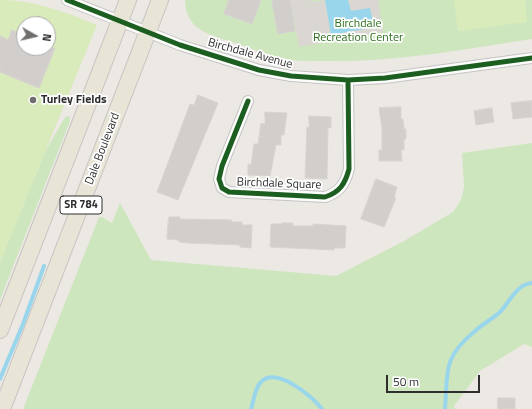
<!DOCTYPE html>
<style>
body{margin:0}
#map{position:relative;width:532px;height:409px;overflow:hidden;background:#ece8e4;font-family:"Titillium Web",sans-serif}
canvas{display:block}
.north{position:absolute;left:16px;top:16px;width:40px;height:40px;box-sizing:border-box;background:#fff;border:1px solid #ababab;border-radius:50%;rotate:98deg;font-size:11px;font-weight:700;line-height:16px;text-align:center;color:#2e2e2e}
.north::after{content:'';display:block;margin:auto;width:14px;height:18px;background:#706f6e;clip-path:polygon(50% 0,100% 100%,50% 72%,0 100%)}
.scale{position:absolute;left:386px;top:375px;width:94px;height:18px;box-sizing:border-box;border:2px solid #2e2e2e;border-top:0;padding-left:5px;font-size:12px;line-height:14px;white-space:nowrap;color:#2e2e2e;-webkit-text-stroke:3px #fff;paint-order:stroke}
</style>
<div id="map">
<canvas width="532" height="409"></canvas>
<div class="north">N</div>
<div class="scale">50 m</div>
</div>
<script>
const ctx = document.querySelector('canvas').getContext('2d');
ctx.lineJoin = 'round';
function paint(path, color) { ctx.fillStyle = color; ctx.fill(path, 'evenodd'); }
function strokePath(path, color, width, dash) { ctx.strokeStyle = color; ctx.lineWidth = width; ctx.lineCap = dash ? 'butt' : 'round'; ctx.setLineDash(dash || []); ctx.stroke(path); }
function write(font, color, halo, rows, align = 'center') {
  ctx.font = font + ' "Titillium Web",sans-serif'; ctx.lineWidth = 3.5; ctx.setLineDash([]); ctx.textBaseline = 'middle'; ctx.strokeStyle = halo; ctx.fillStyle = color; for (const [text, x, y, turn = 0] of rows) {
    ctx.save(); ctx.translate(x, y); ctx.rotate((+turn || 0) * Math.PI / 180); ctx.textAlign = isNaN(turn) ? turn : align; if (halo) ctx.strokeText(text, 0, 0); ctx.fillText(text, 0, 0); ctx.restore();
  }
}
const green = new Path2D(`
 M185,0H532V39C465,49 398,62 330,61C315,61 296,62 281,58C265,54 248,47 232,42C208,34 186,30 185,0Z
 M68,116L70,118V121L0,300V262L45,152L65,117Z
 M532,143V347L524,344L480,371L454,406L455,409H23L99,217H102L112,223L120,203L151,260L336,276L404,241L453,212L461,200L464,187L462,153Z`);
const pitch = new Path2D(`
 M0,0C34,0 66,12 97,25L0,262ZM24,24H48V48H24Z
 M454,0H525L527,22L458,31Z`);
const plaza = new Path2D(`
 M290,0H311L312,2L325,0L331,35L350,11L348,0H378L383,32L299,47Z`);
const water = new Path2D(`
 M325,0H348L351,11L370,8L374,27L331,35Z`);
const stream = new Path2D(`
 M0,379L23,324L44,266
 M251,409C254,401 254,389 261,382C276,366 312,396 322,409
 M445,409C448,373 442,358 474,332C482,324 493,319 501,311C510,301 517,284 532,283`);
const building = new Path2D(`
 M229,0H261L252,24L224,14Z
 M272,0H290L295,31L278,34Z
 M12,30L24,35V48H55L39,88L0,72V36L8,40Z
 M198,95L218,103L178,200L157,192L190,104L194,105Z
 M532,101V117L513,119L511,103Z
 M401,107V119H403L404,129H406V139H404V150H401L402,161H379V150H382V129L379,108Z
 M492,108L494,122L476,125L474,111Z
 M265,112L287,113L284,135H281V145H276L270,176L248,175V164L251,165L254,144H258L261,123L265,124Z
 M309,116L331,117V128L328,127L327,179L305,178L307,127H309Z
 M376,179L397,187L394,198H396L384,227L361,219Z
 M169,217H180V219L232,220L231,222H242V225H252L251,248L240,247V245L189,243L179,242V240L167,239Z
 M282,223H293V226H313V224L346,226L345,248H334V250L270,247L271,224H282Z
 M498,398H515V409H498Z`);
const street = new Path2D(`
 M67,0L180,45L259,70L291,76L348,80L385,78L532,58
 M248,101L222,166L219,179L222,188L229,192L325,197C340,192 345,184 349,169L348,80`);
const primary = new Path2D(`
 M0,330L128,0
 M2,409L160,0`);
const cycleway = new Path2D(`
 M67,0L180,45L259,70L291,76L348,80L385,78L532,58
 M248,101L222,166L219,179L222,188L229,192L325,197C340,192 345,184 349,169L348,80`);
const markers = [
 [33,100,4,"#706f6e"]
];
const shields = [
 [81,205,42]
];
const shieldNames = [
 ["SR 784",81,205]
];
const parkNames = [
 ["Birchdale",358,24],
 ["Recreation Center",358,38]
];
const streetNames = [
 ["Birchdale Avenue",250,54,15],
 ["Dale Boulevard",103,149,-69],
 ["Birchdale Square",279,184,2]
];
const poiNames = [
 ["Turley Fields",41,100]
];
paint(green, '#cee6be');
paint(pitch, '#d9eabb');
paint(plaza, '#dad6d2');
paint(water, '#99d6ec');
strokePath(stream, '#99d6ec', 4);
paint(building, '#d1cecb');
strokePath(building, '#d7d4d0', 1);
strokePath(street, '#c5c4c5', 12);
strokePath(primary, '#c6c5c4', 18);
strokePath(street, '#fcfcfb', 10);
strokePath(primary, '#e8e4d6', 16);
strokePath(cycleway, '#1b5e20', 5);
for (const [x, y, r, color] of markers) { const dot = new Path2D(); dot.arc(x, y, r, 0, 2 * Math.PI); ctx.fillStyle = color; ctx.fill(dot); strokePath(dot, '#fff', 1.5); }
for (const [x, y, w] of shields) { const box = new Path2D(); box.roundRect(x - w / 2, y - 9, w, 18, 3); ctx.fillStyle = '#fff'; ctx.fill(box); strokePath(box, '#2e2e2e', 1); }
write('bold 11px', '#2e2e2e', null, shieldNames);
write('12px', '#2c6e1b', '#fff', parkNames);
write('12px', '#2e2e2e', '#fff', streetNames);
write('bold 12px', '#2e2e2e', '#fff', poiNames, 'left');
</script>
